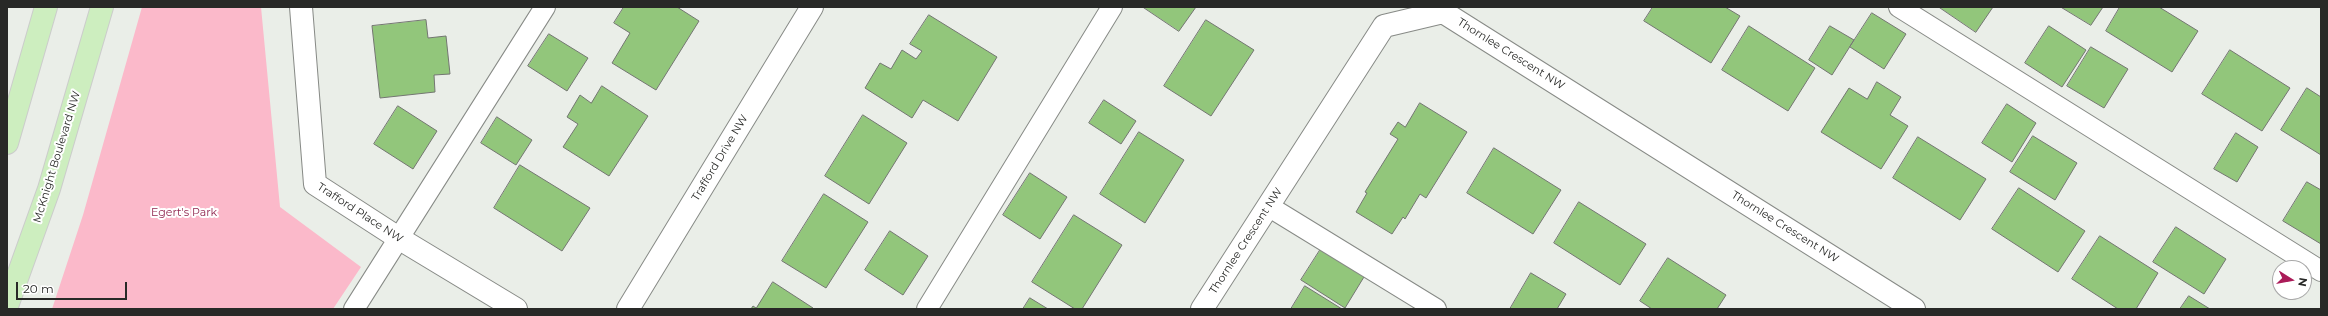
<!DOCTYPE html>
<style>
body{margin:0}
#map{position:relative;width:2328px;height:316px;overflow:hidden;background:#eaeee8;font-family:Montserrat,sans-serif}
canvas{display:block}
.frame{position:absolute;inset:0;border:8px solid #282927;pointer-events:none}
.north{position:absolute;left:2272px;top:260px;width:40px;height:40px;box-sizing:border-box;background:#fff;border:1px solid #a9a9a9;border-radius:50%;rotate:101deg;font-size:11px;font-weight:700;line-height:16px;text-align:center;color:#282927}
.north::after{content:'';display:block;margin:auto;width:14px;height:18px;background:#ab1c59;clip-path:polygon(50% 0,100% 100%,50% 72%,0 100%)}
.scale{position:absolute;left:16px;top:282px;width:111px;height:18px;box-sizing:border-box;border:2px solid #282927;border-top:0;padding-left:5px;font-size:12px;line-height:14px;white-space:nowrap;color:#282927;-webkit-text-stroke:3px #fff;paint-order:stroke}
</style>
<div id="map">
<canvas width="2328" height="316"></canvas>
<div class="frame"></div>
<div class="north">N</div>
<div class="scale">20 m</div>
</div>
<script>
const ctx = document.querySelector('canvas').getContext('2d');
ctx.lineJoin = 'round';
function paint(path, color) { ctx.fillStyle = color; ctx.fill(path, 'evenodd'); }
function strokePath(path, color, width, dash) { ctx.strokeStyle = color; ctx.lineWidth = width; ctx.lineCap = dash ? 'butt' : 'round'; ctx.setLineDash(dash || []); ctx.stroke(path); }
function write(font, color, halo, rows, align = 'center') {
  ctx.font = font + ' Montserrat,sans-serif'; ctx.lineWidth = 4; ctx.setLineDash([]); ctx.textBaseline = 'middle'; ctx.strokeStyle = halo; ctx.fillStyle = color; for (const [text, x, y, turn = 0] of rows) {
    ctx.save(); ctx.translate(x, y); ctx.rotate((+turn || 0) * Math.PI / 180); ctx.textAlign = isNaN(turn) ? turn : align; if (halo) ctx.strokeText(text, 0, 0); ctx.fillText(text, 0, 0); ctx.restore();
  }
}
const green = new Path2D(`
 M142,7H261L280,207L361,267L333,309H52L83,215Z`);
const building = new Path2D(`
 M624,7H677L699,21L656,90L612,63L630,33L614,23Z
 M1143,7H1196L1179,31Z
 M1653,7H1725L1740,16L1711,63L1644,21Z
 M1939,7H1993L1976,32Z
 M2061,7H2103L2091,25Z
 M2120,7H2159L2198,31L2172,72L2106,31Z
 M1872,13L1906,34L1884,69L1850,47Z
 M929,15L997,57L958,121L923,100L912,118L865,88L880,63L891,69L902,50L916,59L922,51L910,44Z
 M426,20L428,38L446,36L450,74L434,75L435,92L380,98L372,26Z
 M1206,20L1254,50L1211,116L1164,86Z
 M1749,26L1815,68L1788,111L1722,70Z
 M1830,26L1854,40L1832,75L1809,60Z
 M2049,26L2086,50L2062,87L2025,63Z
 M549,34L588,58L567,91L528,66Z
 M2091,47L2128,69L2104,108L2067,86Z
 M2230,50L2290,88L2262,131L2202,94Z
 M1877,82L1901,97L1890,115L1908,126L1881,169L1821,132L1849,88L1867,99Z
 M602,86L648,116L609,176L563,147L578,124L567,117L580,95L591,103Z
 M2307,88L2321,97V155L2281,130Z
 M1104,100L1136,121L1121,144L1089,123Z
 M1420,103L1467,132L1426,198L1420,194L1405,219L1403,217L1392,234L1356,212L1367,193L1365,192L1398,139L1390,134L1398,122L1405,127Z
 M2007,104L2036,123L2012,162L1982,143Z
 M398,106L437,131L413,169L374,144Z
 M863,115L907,143L869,204L825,176Z
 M497,117L532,140L516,165L481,143Z
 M1139,132L1184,160L1145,223L1100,194Z
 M2236,133L2258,147L2237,182L2214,169Z
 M2033,136L2077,163L2055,200L2010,172Z
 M1918,137L1986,179L1960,220L1893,178Z
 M1494,148L1561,190L1533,234L1467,193Z
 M520,165L590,208L562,251L494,208Z
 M1030,173L1067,197L1040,239L1003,215Z
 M2307,182L2321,190V244L2283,221Z
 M2019,188L2085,231L2058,272L1992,229Z
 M824,194L868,222L826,288L782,261Z
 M1579,202L1646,244L1620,285L1554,243Z
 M1074,215L1122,245L1082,309H1075L1032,282Z
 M2176,227L2226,259L2204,294L2153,262Z
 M890,231L928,256L903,295L865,270Z
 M2100,236L2158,273L2136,309H2118L2072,279Z
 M1324,244L1367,272L1345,308L1301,280Z
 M1668,258L1726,295L1717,309H1652L1640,301Z
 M1531,273L1566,294L1557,309H1510Z
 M773,282L813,308V309H751L753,306L756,308Z
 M1305,286L1342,309H1291Z
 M2189,296L2210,309H2180Z
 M1030,298L1048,309H1023Z`);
const service = new Path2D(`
 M1899,7L2321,271
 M1268,206L1436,309
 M354,309L545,7
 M927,309L1112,7`);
const minor = new Path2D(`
 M301,7L315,184L400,239L516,309
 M628,309L812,7
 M1202,309L1384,26L1443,12L1914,309`);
const primary = new Path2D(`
 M7,143L46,7
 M7,306L49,189L102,7`);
const streetNames = [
 ["Thornlee Crescent NW",1511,54,32],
 ["McKnight Boulevard NW",57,157,-73],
 ["Trafford Drive NW",720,158,-59],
 ["Trafford Place NW",360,213,33],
 ["Thornlee Crescent NW",1785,227,32],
 ["Thornlee Crescent NW",1246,241,-57]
];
const parkNames = [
 ["Egert's Park",184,213]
];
paint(green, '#fbb9ca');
paint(building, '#92c67b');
strokePath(building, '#737671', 1);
strokePath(service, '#878a86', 22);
strokePath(minor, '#878a86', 24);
strokePath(primary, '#cbcccb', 24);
strokePath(service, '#fff', 20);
strokePath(minor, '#fff', 22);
strokePath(primary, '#cdeebf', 22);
write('11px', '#282927', '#fff', streetNames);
write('11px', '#8f244d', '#fff', parkNames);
</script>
